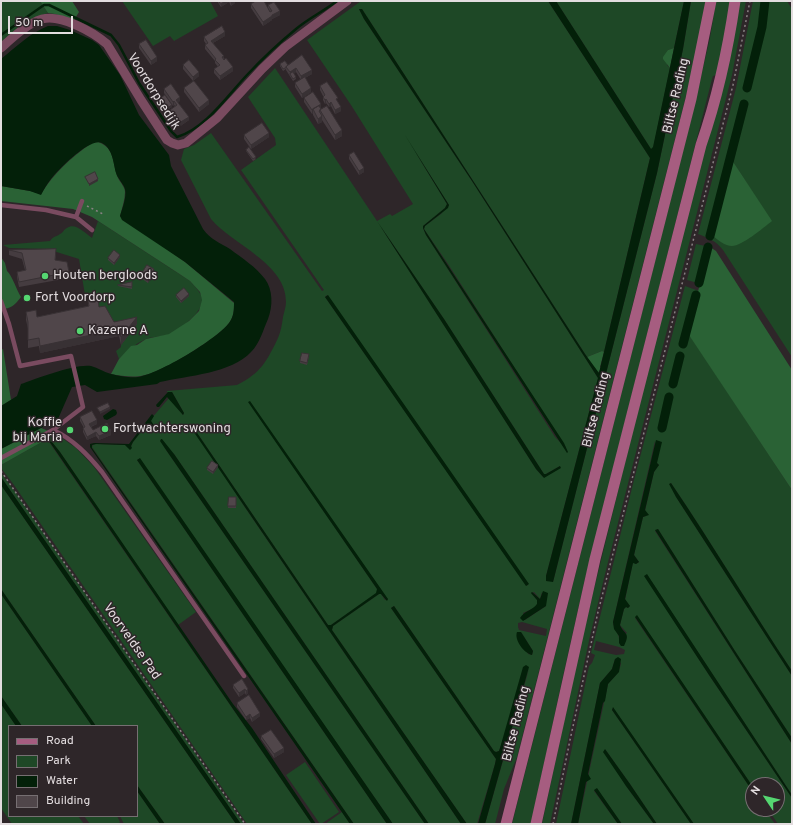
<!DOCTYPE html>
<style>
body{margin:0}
#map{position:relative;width:793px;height:825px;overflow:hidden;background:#2e2629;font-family:Overpass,sans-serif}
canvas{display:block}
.frame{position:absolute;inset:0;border:2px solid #e3dddf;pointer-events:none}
.legend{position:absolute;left:8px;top:725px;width:130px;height:92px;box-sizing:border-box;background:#2e2629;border:1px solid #766f72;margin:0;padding:5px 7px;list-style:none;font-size:12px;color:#e3dddf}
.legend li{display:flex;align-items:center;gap:8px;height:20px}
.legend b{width:20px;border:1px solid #766f72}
.north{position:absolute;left:745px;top:777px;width:40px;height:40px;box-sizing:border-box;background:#2e2629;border:1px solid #766f72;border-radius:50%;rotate:305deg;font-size:11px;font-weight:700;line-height:16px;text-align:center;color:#e3dddf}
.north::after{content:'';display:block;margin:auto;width:14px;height:18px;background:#55d671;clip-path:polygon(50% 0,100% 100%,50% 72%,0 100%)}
.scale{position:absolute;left:8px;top:16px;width:65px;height:18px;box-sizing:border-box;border:2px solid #e3dddf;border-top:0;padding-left:5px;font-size:12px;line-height:14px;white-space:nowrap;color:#e3dddf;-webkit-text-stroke:3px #2e2629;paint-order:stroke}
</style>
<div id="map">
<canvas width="793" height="825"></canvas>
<div class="frame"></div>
<ul class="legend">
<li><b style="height:5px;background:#a65d80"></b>Road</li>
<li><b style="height:11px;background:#1e4826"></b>Park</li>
<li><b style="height:11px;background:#032009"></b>Water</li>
<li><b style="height:11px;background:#50464a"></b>Building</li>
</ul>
<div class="north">N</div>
<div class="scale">50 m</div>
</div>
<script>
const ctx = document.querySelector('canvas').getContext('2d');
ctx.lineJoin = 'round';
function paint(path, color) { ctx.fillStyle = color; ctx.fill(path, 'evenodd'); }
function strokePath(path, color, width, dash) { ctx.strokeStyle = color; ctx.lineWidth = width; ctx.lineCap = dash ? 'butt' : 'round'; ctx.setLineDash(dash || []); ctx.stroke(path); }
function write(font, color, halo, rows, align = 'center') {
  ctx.font = font + ' Overpass,sans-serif'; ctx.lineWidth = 3; ctx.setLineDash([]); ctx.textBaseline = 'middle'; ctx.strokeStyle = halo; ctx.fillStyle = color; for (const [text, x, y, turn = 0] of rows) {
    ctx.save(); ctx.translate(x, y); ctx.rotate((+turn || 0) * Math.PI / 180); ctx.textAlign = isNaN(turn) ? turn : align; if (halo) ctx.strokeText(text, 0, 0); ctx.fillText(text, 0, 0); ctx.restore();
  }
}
const green = new Path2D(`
 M1,1H40L48,13L36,17L1,42Z
 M122,1H210L218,16L174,41L170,36L153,46Z
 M361,1H548L650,158L604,352L602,351L587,357L362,9H359L364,19L472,181L598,378L546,576L553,582L657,173L683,49L691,1H706L699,42L687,92L517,757L504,789L495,824H485L529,669L500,748L499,751L496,752L494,751L394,606L391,608L496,759L495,764L477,824H467L332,630L333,626L379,594H381L385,600H388L249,402L377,589V593L331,625H328L191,424L244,506L461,824H429L174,454L164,447L425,824H393L139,459L137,460L387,824H354L92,447L93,445L96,444L125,445L130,449L133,442L148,423L151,428L157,430L151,421V419L169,398L183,415L184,413L172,392H167V391L237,385C261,373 267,361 278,338C281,331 282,324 283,317C284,312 286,307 286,302C287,264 232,244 211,219L181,160L184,149L194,145L211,133L322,291L324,290L241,170L276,145L275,138L248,97L275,68L377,221L390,214L392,216L413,204L351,105L307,40ZM414,150L449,205L441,214L425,226L424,229L448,264L566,448L555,437L426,235L423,228V226L445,208L447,204ZM381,227L444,319L544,474H546L560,466V468L543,477L536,469ZM327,295L528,584L527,586L325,297ZM534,592L540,599L542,592L546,606L525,620L523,613L536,607L537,604V600L531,593ZM522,622L547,629L546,636L519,630L518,627V623ZM521,632L533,651L532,655L528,654Z
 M556,1H684L674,48L668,50L667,65L670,68L653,149H651Z
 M716,1H732L717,75L713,76L712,79L585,579L563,676L531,824H512L691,119L710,38Z
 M738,1H746L732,75L607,566L590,636L550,824H542L583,634Z
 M753,1H787L792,9V357L723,250C716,241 709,238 698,234L736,88ZM732,160L771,221L713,236Z
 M98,221L190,281C195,287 201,292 202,299C203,313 181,328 170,334C162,337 153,336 146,339C135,344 127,351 119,359L116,351L121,347V345L136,325L114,329L98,307L96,294L85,295L79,259L47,249L9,248L3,245L50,241C53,236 56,237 60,234C63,233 64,229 67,228C75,222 85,233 92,238Z
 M696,244L710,247L701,284L687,280Z
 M685,286L699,291L688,332L792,490V671C751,609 713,545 671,483L670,484L676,497L792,676V738L735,651L658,529L655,531L792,744V795L647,575L645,576L709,675L792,798V824H778L768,809H777V785H753V787L637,616L635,618L753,792V809H764L775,824H694L613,708L612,710L691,824H657L630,784L605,749L626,786L654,824H622L597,789L594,791L618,824H578L608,684C614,677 620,672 621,663L615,659L612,669L600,683L571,824H556L589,666L592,663L595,655L591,653L634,480ZM655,441L657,463L659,465L654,472L645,511L646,516L643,517L634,555L639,562L636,564L633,562L625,600L630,606L628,608L626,607L624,609L620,625L627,633L619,639C619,633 614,631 613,622ZM596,641L619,647L625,650L624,654L616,655L594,650Z
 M56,434L76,448L94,467L196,612L178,625L60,452L52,442H49L312,824H247L14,485L1,468V465Z
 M1,473L13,489L244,824H241L1,477Z
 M1,485L236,824H165L137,785V726H96L1,589Z
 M1,594L92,726H22L1,696Z
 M1,704L16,726H9V816H78L84,824H12L1,808Z
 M305,762L339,812L321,824H320L286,775Z
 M137,791L160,824H124L120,816H137Z
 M342,812L350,824H325Z
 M84,816H117L120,822L118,824H90Z`);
const forest = new Path2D(`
 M40,1H72L79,12L74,20L55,14L48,13Z
 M674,48L670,68L663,59V57L668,50Z
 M98,142C116,148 112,165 118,178C120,182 125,187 125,192C125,200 122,208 120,216L185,262L234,303C234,311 234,316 229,323C218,338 164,371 145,375C134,378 122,376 111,374L119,359L131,346L137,345L146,339L169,334L189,321L199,311L202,300L200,292L190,281L178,273L92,217L73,209L1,201V186L30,191L41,194C55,172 70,158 92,143Z
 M732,160L772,221C763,228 742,246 732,246C725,246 718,240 713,236Z
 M710,247L716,251L792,370V490L687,332Z
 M1,257L5,263L7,271C12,275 17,291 21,297C15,305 11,309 1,309Z
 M3,349L11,400L1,406V350Z
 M602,351L604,352L600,367L601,368L598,373L587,357Z
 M41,428L56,434L1,465V449Z`);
const water = new Path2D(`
 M548,1H556L651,149L653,147L684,1H691L683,49L657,173L553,582L546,581V576L598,378L472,181L364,19L359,9H362L585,354L599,373L650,158Z
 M48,26H57L70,30L92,40L99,45L120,75L139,115L169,155L171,166L203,229C210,239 220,243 230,249C242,258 256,267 265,279C273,290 273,306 268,319C263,330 260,343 251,352C232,373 187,376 160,382L157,384L97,392L85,385L72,387L58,419L1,449V406L17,396L21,384C35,379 77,363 91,366C98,368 104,372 111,374C119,376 131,378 138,377C159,374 217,339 229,323C234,316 234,310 234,302L185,262L122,220L120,216C122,209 127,197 125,189C123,183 118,179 116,173C113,162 113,149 102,143C90,137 58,170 51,179C47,184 44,189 41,195L30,191L1,186V59C16,47 30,33 48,26Z
 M405,135L449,205L448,208L425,226L424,229L564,443L568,452L567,453L426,235L423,228V226L445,208L447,204Z
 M377,221L444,319L544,474H546L560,466L561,468L544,478L536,469Z
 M328,295L529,584L526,586L325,297Z
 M168,392H172L184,413L183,415L167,397L159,407H157L156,405Z
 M250,401L388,599L387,601L381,594H379L333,626L332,630L467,824H461L189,425L191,424L328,625H331L376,593L377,589L248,402Z
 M113,409L116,410L117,413L116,415L107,420L104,419L103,416Z
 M152,414L154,416L151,421L157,430L154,432L148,423L133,442L131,446L132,448L130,450L125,445L96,444L92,445V448L354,824H350L90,447V444L94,443L129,444Z
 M161,439H162L174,454L429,824H425L164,447L160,441Z
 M656,440L662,442L657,463L659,465L654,472L645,510L649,515L643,517L634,555L639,562L636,564L633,563L625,599L630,606L628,608L626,607L624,609L620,625C624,635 631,632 624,646H621L619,643V636L614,629L613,622Z
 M49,441L52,442L60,452L233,704L252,728L316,824H312Z
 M140,458L393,824H387L137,460Z
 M1,477L241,824H236L1,485Z
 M671,483C713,545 751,609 792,671V676L676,497L669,484Z
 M658,529L735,651L792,738V744L655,530Z
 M647,574L792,795V798L709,675L644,576Z
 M1,589L96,726H92L1,594Z
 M532,592L540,599L543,591L548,593L546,606L523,621L520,618C524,611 533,610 537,604V600L531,593Z
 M394,606L494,751L496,752L499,751L500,748L523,667L526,665L529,667L485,824H478L495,764L496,759L391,608Z
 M637,615L753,787V792L635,617Z
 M517,632H521L533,651L532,655C524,653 514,640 517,632Z
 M618,657L621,659L619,672L608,684L605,701L603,703L588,774L591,779L586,782L578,824H571L600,683L612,669L615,659Z
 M1,696L22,726H16L1,704Z
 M613,707L694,824H691L612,710Z
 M605,749L630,784L657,824H654L626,786L603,752Z
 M137,785L165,824H160L137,791Z
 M597,788L622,824H618L594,790Z`);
const stream = new Path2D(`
 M1,35L44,5H49L111,35L119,45L139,83L171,131L177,137C205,129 228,95 247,75C262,59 279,43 296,29C309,18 324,11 337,1`);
const canal = new Path2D(`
 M747,88L762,27L765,1
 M710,236L744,104
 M699,283L708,247
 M683,344L696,295
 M673,384L680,356
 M662,428L669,397`);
const path = new Path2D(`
 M87,206L103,214
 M1,471L245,824
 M553,824L570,740L598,612L733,85L750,1`);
const service = new Path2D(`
 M1,205L46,210L76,217L92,230
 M76,217L82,201
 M1,301L9,324L20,366L71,356L83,407L53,430L1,458
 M53,430C73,439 88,455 102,472L244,676`);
const minor = new Path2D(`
 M1,48C12,38 28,23 42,19C61,14 93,32 107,44L141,100L167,140L172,143L178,145L186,143L217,118L262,69L285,47L347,1`);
const secondary = new Path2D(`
 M506,824L691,99L711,1
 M536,824L595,559L701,145C717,99 728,49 735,1`);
const wall = new Path2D(`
 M217,1H235V3L231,6L229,2L221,7Z
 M251,4L270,12L268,8V5L280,15L272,19V20L263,26L251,8Z
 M225,36L213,43L224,58L233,71L220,80L214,73V69L218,67L215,63V61L205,49V45L206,44L204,41V37Z
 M139,44L157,61L151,65L139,48Z
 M280,64L288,65L312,74L305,78L311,92L302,98L295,87V83L301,80L296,72L294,73L296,79L293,81L286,70V69L283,71L280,66Z
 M183,65L199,76L193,81L183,69Z
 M320,86L338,102L341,111L335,114L331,106L329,107L326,103L325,104L323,100V96L320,90Z
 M184,88L209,104L199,112L184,92Z
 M164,89L180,101L178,102L189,120L179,127L170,113V110L175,106L174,105L173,106L164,93Z
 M304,98L320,108L342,136L335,140L322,120V122L318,124L313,115V113L312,114L304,102Z
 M160,99L172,107L167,110L160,101Z
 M244,135L269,137L251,149L244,139Z
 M246,150L256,159L253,161L246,151Z
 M349,155L364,172L359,175L349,159Z
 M9,250L56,255L55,260L69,272V278L19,287L17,277V272L25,270L22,259L9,255Z
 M120,257L114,265L108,260V258Z
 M154,273L148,283L141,278V275Z
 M118,285L132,287V289L118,286Z
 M176,295L189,296L181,303L176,297Z
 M88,301L99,307L114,322L137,324L121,345L119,336L40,353L39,346L28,348V329L26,320V312L37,317L88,306Z
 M309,356L307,365L300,363V361Z
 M80,417L97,424L91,427L93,430L111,435L99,440L96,436L87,440L83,432V428H84L80,421Z
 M218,467L213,474L207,470V468Z
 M229,497H236V508H228Z
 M242,679L248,693L246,695L245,693L239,697L233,688V685Z
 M237,703L260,716L252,722L250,718L246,720L237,707Z
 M261,736L284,752L274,758L261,739Z`);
const shadedWall = new Path2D(`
 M225,1H229V2L221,7V4Z
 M233,1H235V3L231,6V2Z
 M280,11V15L272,19V15Z
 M272,16V20L263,26V22Z
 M225,32V36L211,44V41Z
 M157,57V61L151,65V61Z
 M233,67V71L220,80V76Z
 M296,68V72L291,75L290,74V76V72Z
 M312,70V74L301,80V76Z
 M199,72V76L193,81V77Z
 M311,88V92L302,98V94Z
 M180,97V101L176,104V100Z
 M326,99V103L325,104V100Z
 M209,100V104L199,112V108Z
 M174,101V105L173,106V102Z
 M331,102V106L329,107V104Z
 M321,104V108L313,109V113L312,114V110Z
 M172,105V107L167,110V108Z
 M341,107V111L335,114V110Z
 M322,116V122L318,124V119Z
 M189,117V120L179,127V123Z
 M342,130V136L335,140V135Z
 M269,133V137L251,149V145Z
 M364,168V172L359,175V171Z
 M98,179V181L89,186V184Z
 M120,255V257L114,265V263Z
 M154,269V273L148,283V279Z
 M189,294V296L181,303V301Z
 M137,317V324L121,345V337Z
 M119,329V336L40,353V346Z
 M110,407V409L100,414V412Z
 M97,420V424L89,427V424Z
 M111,431V435L99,440V436Z
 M96,432V436L87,440V437Z
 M218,465V467L213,474V472Z
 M245,689V693L239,697V693Z
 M248,689V693L246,695V691Z
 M260,713V716L252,722V718Z
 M250,714V718L246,720V717Z
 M284,748V752L274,758V754Z`);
const building = new Path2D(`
 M219,1H225L221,4Z
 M256,1H264L270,12L272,11L268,5L274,2L280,11L272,15V16L263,22L251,4Z
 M222,26L225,32L211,41L224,56L222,57L224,60L226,58L233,67L220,76L214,69L220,65L215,60L216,59L205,45L208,43L204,37Z
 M146,40L157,57L151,61L139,44Z
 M302,55L312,70L301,76L296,68L290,72L286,67Z
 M189,60L199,72L193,77L183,65Z
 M285,61L288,65L286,67H287L283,69L280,64Z
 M293,72L296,77L293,79L290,74Z
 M305,77L311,88L302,94L295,83Z
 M194,81L209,100L199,108L184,88Z
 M327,82L338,98L336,99L341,107L335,110L331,102L329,104L326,99L325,100L323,97L325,95L320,86Z
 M171,84L180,97L176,100L189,117L179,123L170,110L177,105L174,101L173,102L164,89Z
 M313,92L321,104L312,110L304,98Z
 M165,95L172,105L167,108L160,99Z
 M319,106L321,109L319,111L322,116L318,119L313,109Z
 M327,106L342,130L335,135L320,110Z
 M262,123L269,133L251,145L244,135Z
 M249,147L256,157L253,159L246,150Z
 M354,152L364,168L359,171L349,155Z
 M95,172L98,179L89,184L85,177Z
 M56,249L55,260L67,262L69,272L19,282L17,272L26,270L22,253L9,250Z
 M114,250L120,255L114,263L108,258Z
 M147,265L154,269L148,279L141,275Z
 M132,282V287L118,285Z
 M184,288L189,294L181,301L176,295Z
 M98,299L99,307L105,306L114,322L137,317L121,337L119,329L40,346L39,338L28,340V322L26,312L36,310L37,317L89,306L88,301Z
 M302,353L309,354L307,363L300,361Z
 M108,403L110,407L100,412L97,408Z
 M92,411L97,420L89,424L93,430L107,423L111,431L99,436L96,432L87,437L83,428L85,427L80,417Z
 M212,461L218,465L213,472L207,468Z
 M229,497H236V506H228Z
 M242,679L248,689L246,691L245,689L239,693L233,685Z
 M249,695L260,713L252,718L250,714L246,717L237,703Z
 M271,730L284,748L274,754L261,736Z`);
const markers = [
 [45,276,4,"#55d671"],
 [27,298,4,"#55d671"],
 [80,331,4,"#55d671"],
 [105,429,4,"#55d671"],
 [70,430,4,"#55d671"]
];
const streetNames = [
 ["Voordorpsedijk",153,92,58],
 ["Biltse Rading",677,96,-77],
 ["Biltse Rading",597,410,-76],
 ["Voorveldse Pad",131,642,55],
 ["Biltse Rading",517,724,-76]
];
const poiNames = [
 ["Houten bergloods",53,276],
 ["Fort Voordorp",35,298],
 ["Kazerne A",88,331],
 ["Koffie",62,423,"right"],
 ["bij Maria",62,438,"right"],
 ["Fortwachterswoning",113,429]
];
paint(green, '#1e4826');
paint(forest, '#2a6235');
paint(water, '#032009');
strokePath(stream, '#032009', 2.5);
strokePath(canal, '#032009', 9);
strokePath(path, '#888183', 1.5, [2, 3]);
strokePath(service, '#7a4b60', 4.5);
strokePath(minor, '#7a4b60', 9);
strokePath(secondary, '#a65d80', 11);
paint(wall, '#453c40');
paint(shadedWall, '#383134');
paint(building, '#50464a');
strokePath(building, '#383134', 1);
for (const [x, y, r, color] of markers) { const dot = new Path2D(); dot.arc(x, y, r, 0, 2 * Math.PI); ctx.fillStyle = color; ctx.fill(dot); strokePath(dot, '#2e2629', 1.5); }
write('13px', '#e3dddf', '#2e2629', streetNames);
write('13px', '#e3dddf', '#2e2629', poiNames, 'left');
</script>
